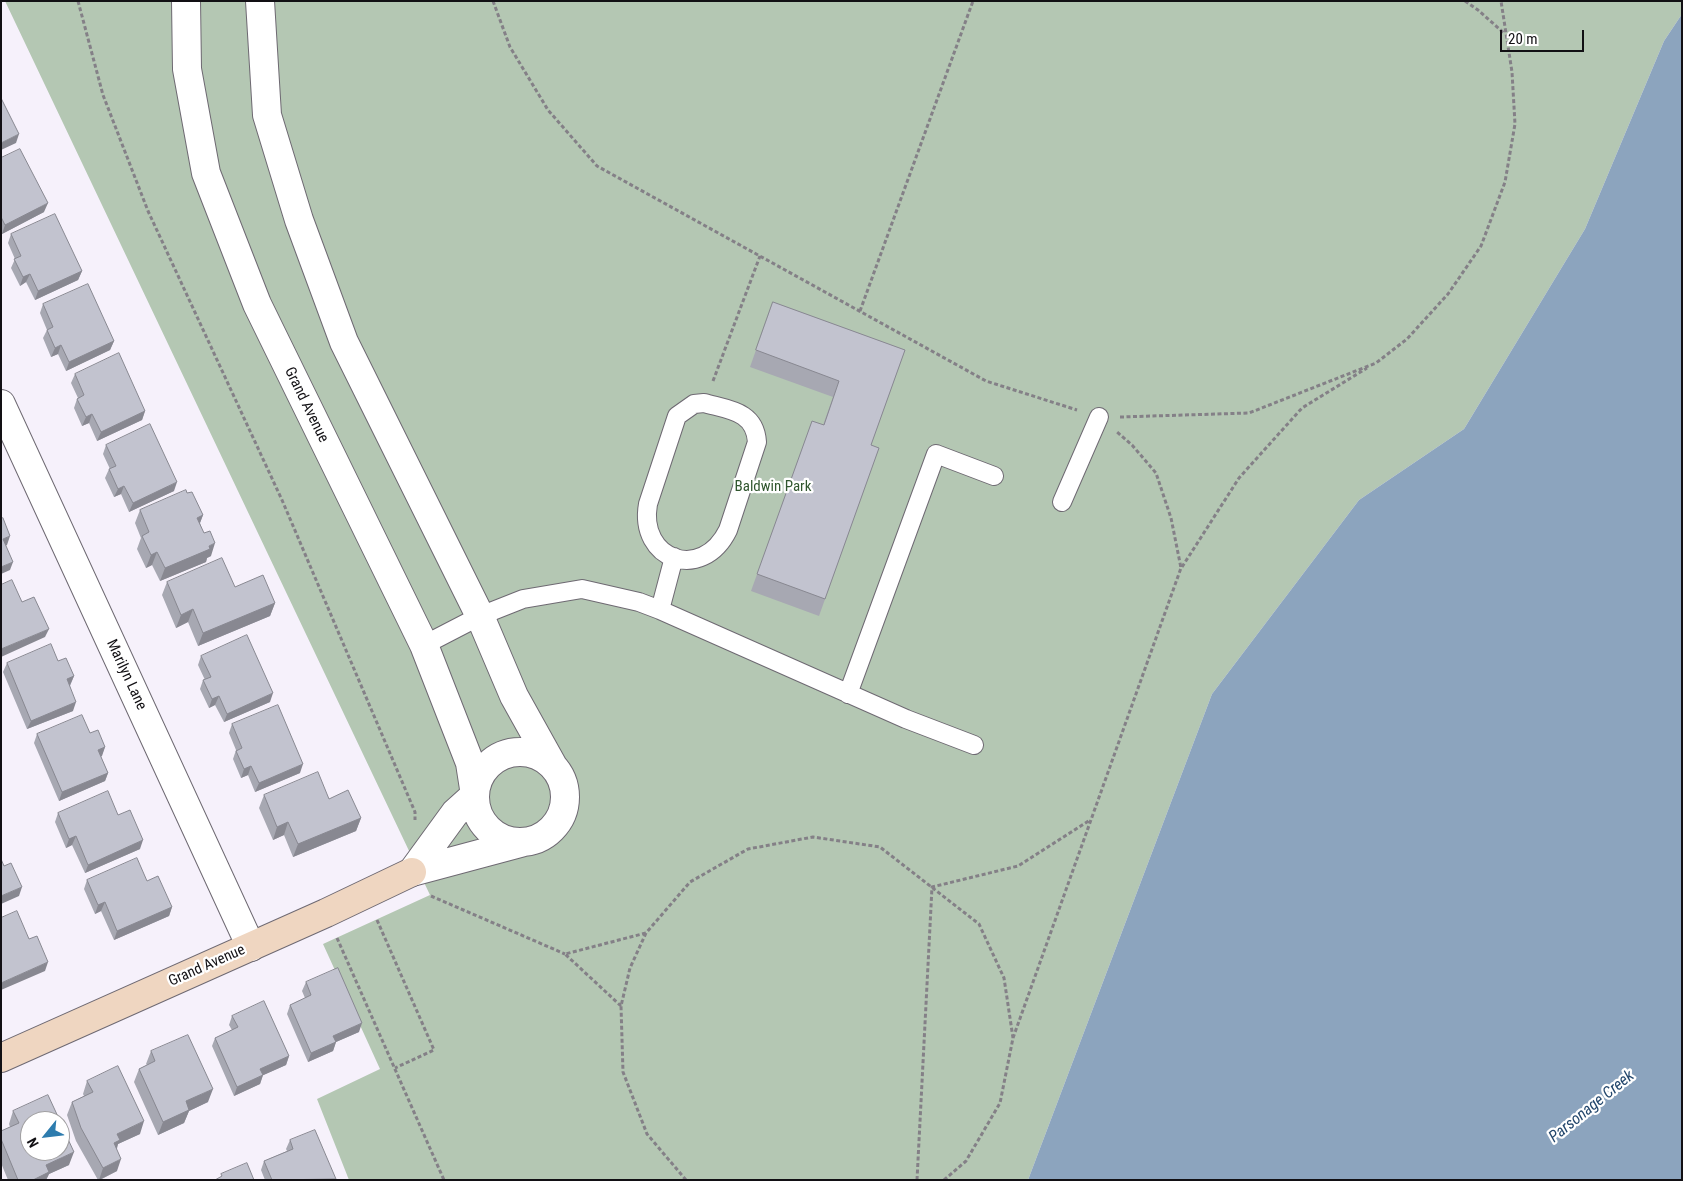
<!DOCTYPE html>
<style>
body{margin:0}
#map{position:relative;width:1683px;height:1181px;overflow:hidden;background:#f6f1fb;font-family:"Roboto Condensed",sans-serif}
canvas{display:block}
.frame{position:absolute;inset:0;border:2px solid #121014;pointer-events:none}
.north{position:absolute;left:20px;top:1111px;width:50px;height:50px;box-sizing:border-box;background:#fff;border:1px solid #a09fa1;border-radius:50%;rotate:241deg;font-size:14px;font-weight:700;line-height:20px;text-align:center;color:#121014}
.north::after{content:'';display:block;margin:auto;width:18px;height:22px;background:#2d7cae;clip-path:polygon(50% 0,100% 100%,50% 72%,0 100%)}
.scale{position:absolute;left:1500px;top:30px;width:84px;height:22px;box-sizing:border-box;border:2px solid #121014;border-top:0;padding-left:6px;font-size:15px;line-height:18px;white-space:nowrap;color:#121014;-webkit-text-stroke:4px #fff;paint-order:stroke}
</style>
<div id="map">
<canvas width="1683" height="1181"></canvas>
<div class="frame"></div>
<div class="north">N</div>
<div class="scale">20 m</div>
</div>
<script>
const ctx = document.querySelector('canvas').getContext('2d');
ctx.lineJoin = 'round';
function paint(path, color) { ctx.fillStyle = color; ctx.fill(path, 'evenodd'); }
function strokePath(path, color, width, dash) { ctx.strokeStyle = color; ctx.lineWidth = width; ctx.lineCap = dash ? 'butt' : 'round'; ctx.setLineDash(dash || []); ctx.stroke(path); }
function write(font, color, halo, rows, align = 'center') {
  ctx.font = font + ' "Roboto Condensed",sans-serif'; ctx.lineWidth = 4.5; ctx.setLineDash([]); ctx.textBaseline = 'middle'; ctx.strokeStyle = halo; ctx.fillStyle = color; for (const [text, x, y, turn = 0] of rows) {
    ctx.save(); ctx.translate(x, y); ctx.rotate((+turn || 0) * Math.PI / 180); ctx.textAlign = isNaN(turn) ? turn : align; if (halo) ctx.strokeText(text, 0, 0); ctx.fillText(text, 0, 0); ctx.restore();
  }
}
const green = new Path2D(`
 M5,1H1682V14L1664,41L1585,229L1464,429L1359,500L1212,694L1028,1180H349L317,1099L380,1069L323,944L430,895Z`);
const water = new Path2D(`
 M1682,14V1180H1028L1212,694L1359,500L1464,429L1585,229L1664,41Z`);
const path = new Path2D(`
 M78,1L103,95L148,211L282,500L415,812V820
 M493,1L510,47L548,110L597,166L986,381L1077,410
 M1465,1L1478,10L1505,34
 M860,311L973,1
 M713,381L760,256
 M1120,417L1249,413L1376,363L1407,339L1448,294L1481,246L1505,182L1515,124L1512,72L1501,1
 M1182,567L1239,478L1302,408L1367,368
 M431,896L565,954
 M377,920L434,1050L395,1068
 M337,938L444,1180
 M621,1006L565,954L646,933
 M1013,1038L1181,568L1171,518L1156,473L1132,445L1117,432
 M686,1180L647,1134L623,1072L621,1006L630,968L646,933L690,882L748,849L813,837L880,847L979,924L1004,978L1013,1038L1000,1103L966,1161L944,1180
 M917,1180L932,887L1018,866L1090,820`);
const lane = new Path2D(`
 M704,403C729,410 755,411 757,442L728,530C702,583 638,560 648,504L677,416L694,404Z
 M1062,502L1099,417
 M660,610L674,557
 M424,645L480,616L523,599L582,589L639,602L660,610L906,719L974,745
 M848,694L936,454L994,476`);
const street = new Path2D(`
 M186,1L187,69L206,173L257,304L424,645L470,763L475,795L455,813L412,872
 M260,1L267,115L299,220L344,342L480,616L514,696L553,766
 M1,404L251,947
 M475 797a45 45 0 1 1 90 0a45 45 0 1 1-90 0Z
 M412,872L524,842`);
const secondary = new Path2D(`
 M1,1058L326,913L412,872`);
const wall = new Path2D(`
 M1,158L44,212L2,234L1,232Z
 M11,234L82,271L78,280L35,300L26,282L20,286L11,268L15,259L8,243Z
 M773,302L905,350L871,445L879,448L819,616L751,591L812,421L823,425L833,397L750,367Z
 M43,304L114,341L110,350L66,371L58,354L51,357L43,338L47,330L40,313Z
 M75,374L145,411L142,420L97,441L89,423L82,426L74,408L77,399L78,398L71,383Z
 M106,445L174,491L129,512L121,494L114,497L105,478L109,469H110L103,454Z
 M187,493L203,515L200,523L211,556L207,558L206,562L160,581L152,565L146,568L137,549L141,538L135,523L140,510Z
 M167,582L235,587L275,603L270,616L198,646L188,622L176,628L162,595Z
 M201,656L270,702L224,722L215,705L209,708L200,689L203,680H205L198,665Z
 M58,661L74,676L70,686L73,711L27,729L3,672L7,663Z
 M232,724L300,773L255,792L248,775L241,778L233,759L236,750L229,733Z
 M90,733L105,747L101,757L108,773L105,781L59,801L34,743L37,734Z
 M264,795L329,799L361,818L356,831L293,857L284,835L273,840L259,808Z
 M58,813L118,815L140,849L85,873L72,845L66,848L55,822Z
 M87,880L147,881L172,907L169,916L114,940L101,911L95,914L84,889Z
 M306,982L359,1032L336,1042L333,1051L308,1062L287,1014L290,1005L305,998L302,991Z
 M232,1016L289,1056L286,1065L263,1075L260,1084L234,1096L212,1046L215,1038L232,1030L229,1025Z
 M151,1051L208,1102L189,1111L184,1123L158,1135L134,1082L139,1069L147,1065L146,1064Z
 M87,1081L140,1134L118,1144L117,1149V1171L100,1180H98L76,1141L67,1115L72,1102L84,1096L83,1094Z
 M13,1111L69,1165L49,1174L46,1180H8L1,1163V1131L10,1127L9,1124Z
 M290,1140L335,1180H265L261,1170L264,1161L287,1151L286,1149Z`);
const shadedWall = new Path2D(`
 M19,134L16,143L1,150V143Z
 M48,203L44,212L2,234L5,225Z
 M82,271L78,280L35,300L38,291Z
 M30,274L26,282L20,286L23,277Z
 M114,341L110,350L66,371L69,362Z
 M61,345L58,354L51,357L55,348Z
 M145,411L142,420L97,441L101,432Z
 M92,414L89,423L82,426L86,417Z
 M177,482L174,491L129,512L133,503Z
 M124,486L121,494L114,497L118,489Z
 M203,515L198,528L197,518Z
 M10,536L7,545L1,548L3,539Z
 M215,543L211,556L207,558L206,562L160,581L165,568Z
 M157,552L152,565L146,568L151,555Z
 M13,562L10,570L1,574V567Z
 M275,603L270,616L198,646L203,633Z
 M193,609L188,622L176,628L181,615Z
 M49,629L45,637L1,657V649Z
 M74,676L70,685L64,688L67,679Z
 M273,693L270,702L224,722L227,714Z
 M219,696L215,705L209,708L212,699Z
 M76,702L73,711L27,729L31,721Z
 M105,747L102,756L95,759L98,750Z
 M303,764L300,773L255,792L259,783Z
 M251,766L248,775L241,778L244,769Z
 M108,773L105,781L59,801L62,792Z
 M361,818L356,831L293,857L298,844Z
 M288,822L284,835L273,840L277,827Z
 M76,836L72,845L66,848L69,839Z
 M143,840L140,849L85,873L88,865Z
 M22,887L19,896L1,904V896Z
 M105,902L101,911L95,914L98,905Z
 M172,907L169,916L114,940L117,931Z
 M48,962L45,971L1,990V983Z
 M362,1023L359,1032L329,1045L333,1036Z
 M336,1042L333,1051L308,1062L311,1053Z
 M289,1056L286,1065L257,1078L260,1069Z
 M263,1075L260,1084L234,1096L237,1087Z
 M213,1089L208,1102L189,1111L184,1123L158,1135L163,1122L186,1101Z
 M144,1121L140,1134L118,1144L115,1153L109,1156L117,1134Z
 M74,1152L69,1165L49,1174L46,1180H33L46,1165Z
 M121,1159L117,1171L99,1180L103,1168Z`);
const building = new Path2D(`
 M1,98L19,134L1,143Z
 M20,149L48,203L5,225L1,217V158Z
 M55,214L82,271L38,291L30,274L23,277L14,259L21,256L11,234Z
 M88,284L114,341L69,362L61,345L55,348L47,330L53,327L43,304Z
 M773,302L905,350L871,445L879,448L825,599L757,574L812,421L824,425L839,381L756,350Z
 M119,353L145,411L101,432L92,414L86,417L77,399L84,395L75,374Z
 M150,424L177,482L133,503L124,486L118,489L109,469L116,466L106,445Z
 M186,490L187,493L192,492L203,515L197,518L204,533L210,531L215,543L209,546L210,549L165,568L157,552L151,555L142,536L149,532L140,510Z
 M3,518L10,536L3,539L13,562L1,567V519Z
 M222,558L235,587L263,575L275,603L203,633L193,609L181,615L167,582Z
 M12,580L22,602L34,597L49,629L1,649V585Z
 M247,635L273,693L227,714L219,696L212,699L203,680L211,677L201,656Z
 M51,644L58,661L66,658L74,676L67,679L76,702L31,721L7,663Z
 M278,705L303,764L259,783L251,766L244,769L236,751L242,748L232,724Z
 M82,715L90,733L98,730L105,747L98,750L108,773L62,792L37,734Z
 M318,772L329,799L348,790L361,818L298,844L288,822L277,827L264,795Z
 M108,791L118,815L130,810L143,840L88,865L76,836L69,839L58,813Z
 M137,858L147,881L158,876L172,907L117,931L105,902L98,905L87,880Z
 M1,859L4,866L11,863L22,887L1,896Z
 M17,911L29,939L37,936L48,962L1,983V918Z
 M338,968L362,1023L333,1036L336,1042L311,1053L290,1005L311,995L306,982Z
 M264,1001L289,1056L260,1069L263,1075L237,1087L215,1038L238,1027L232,1016Z
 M188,1035L213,1089L186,1101L189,1110L163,1122L139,1069L155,1061L151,1051Z
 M118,1066L144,1121L117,1134L120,1140L114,1143L121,1159L103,1168L81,1128L72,1102L93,1092L87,1081Z
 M48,1095L60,1121H30V1151H60V1122L74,1152L46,1165L49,1172L33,1180H18L1,1139V1131L19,1123L13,1111Z
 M315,1130L336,1179L272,1180L264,1161L293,1149L290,1140Z
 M247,1163L254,1180H215L222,1176L221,1174Z`);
const streetNames = [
 ["Grand Avenue",306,405,64],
 ["Marilyn Lane",126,675,65],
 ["Grand Avenue",207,966,-24]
];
const parkNames = [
 ["Baldwin Park",773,487]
];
const waterNames = [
 ["Parsonage Creek",1592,1107,-39]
];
paint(green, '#b4c7b3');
paint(water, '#8ca4be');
strokePath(lane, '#6e6972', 20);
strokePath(street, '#6e6972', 30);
strokePath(secondary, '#6e6972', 30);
strokePath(path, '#848087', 3, [4, 2.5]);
strokePath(lane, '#fff', 18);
strokePath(street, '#fff', 28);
strokePath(secondary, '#efd6c1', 28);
paint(wall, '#a7a8b2');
paint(shadedWall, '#888891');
paint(building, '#c2c3cf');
strokePath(building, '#888891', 1);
write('15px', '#121014', '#fff', streetNames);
write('15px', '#30562e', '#fff', parkNames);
write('italic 16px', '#22466c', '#fff', waterNames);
</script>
